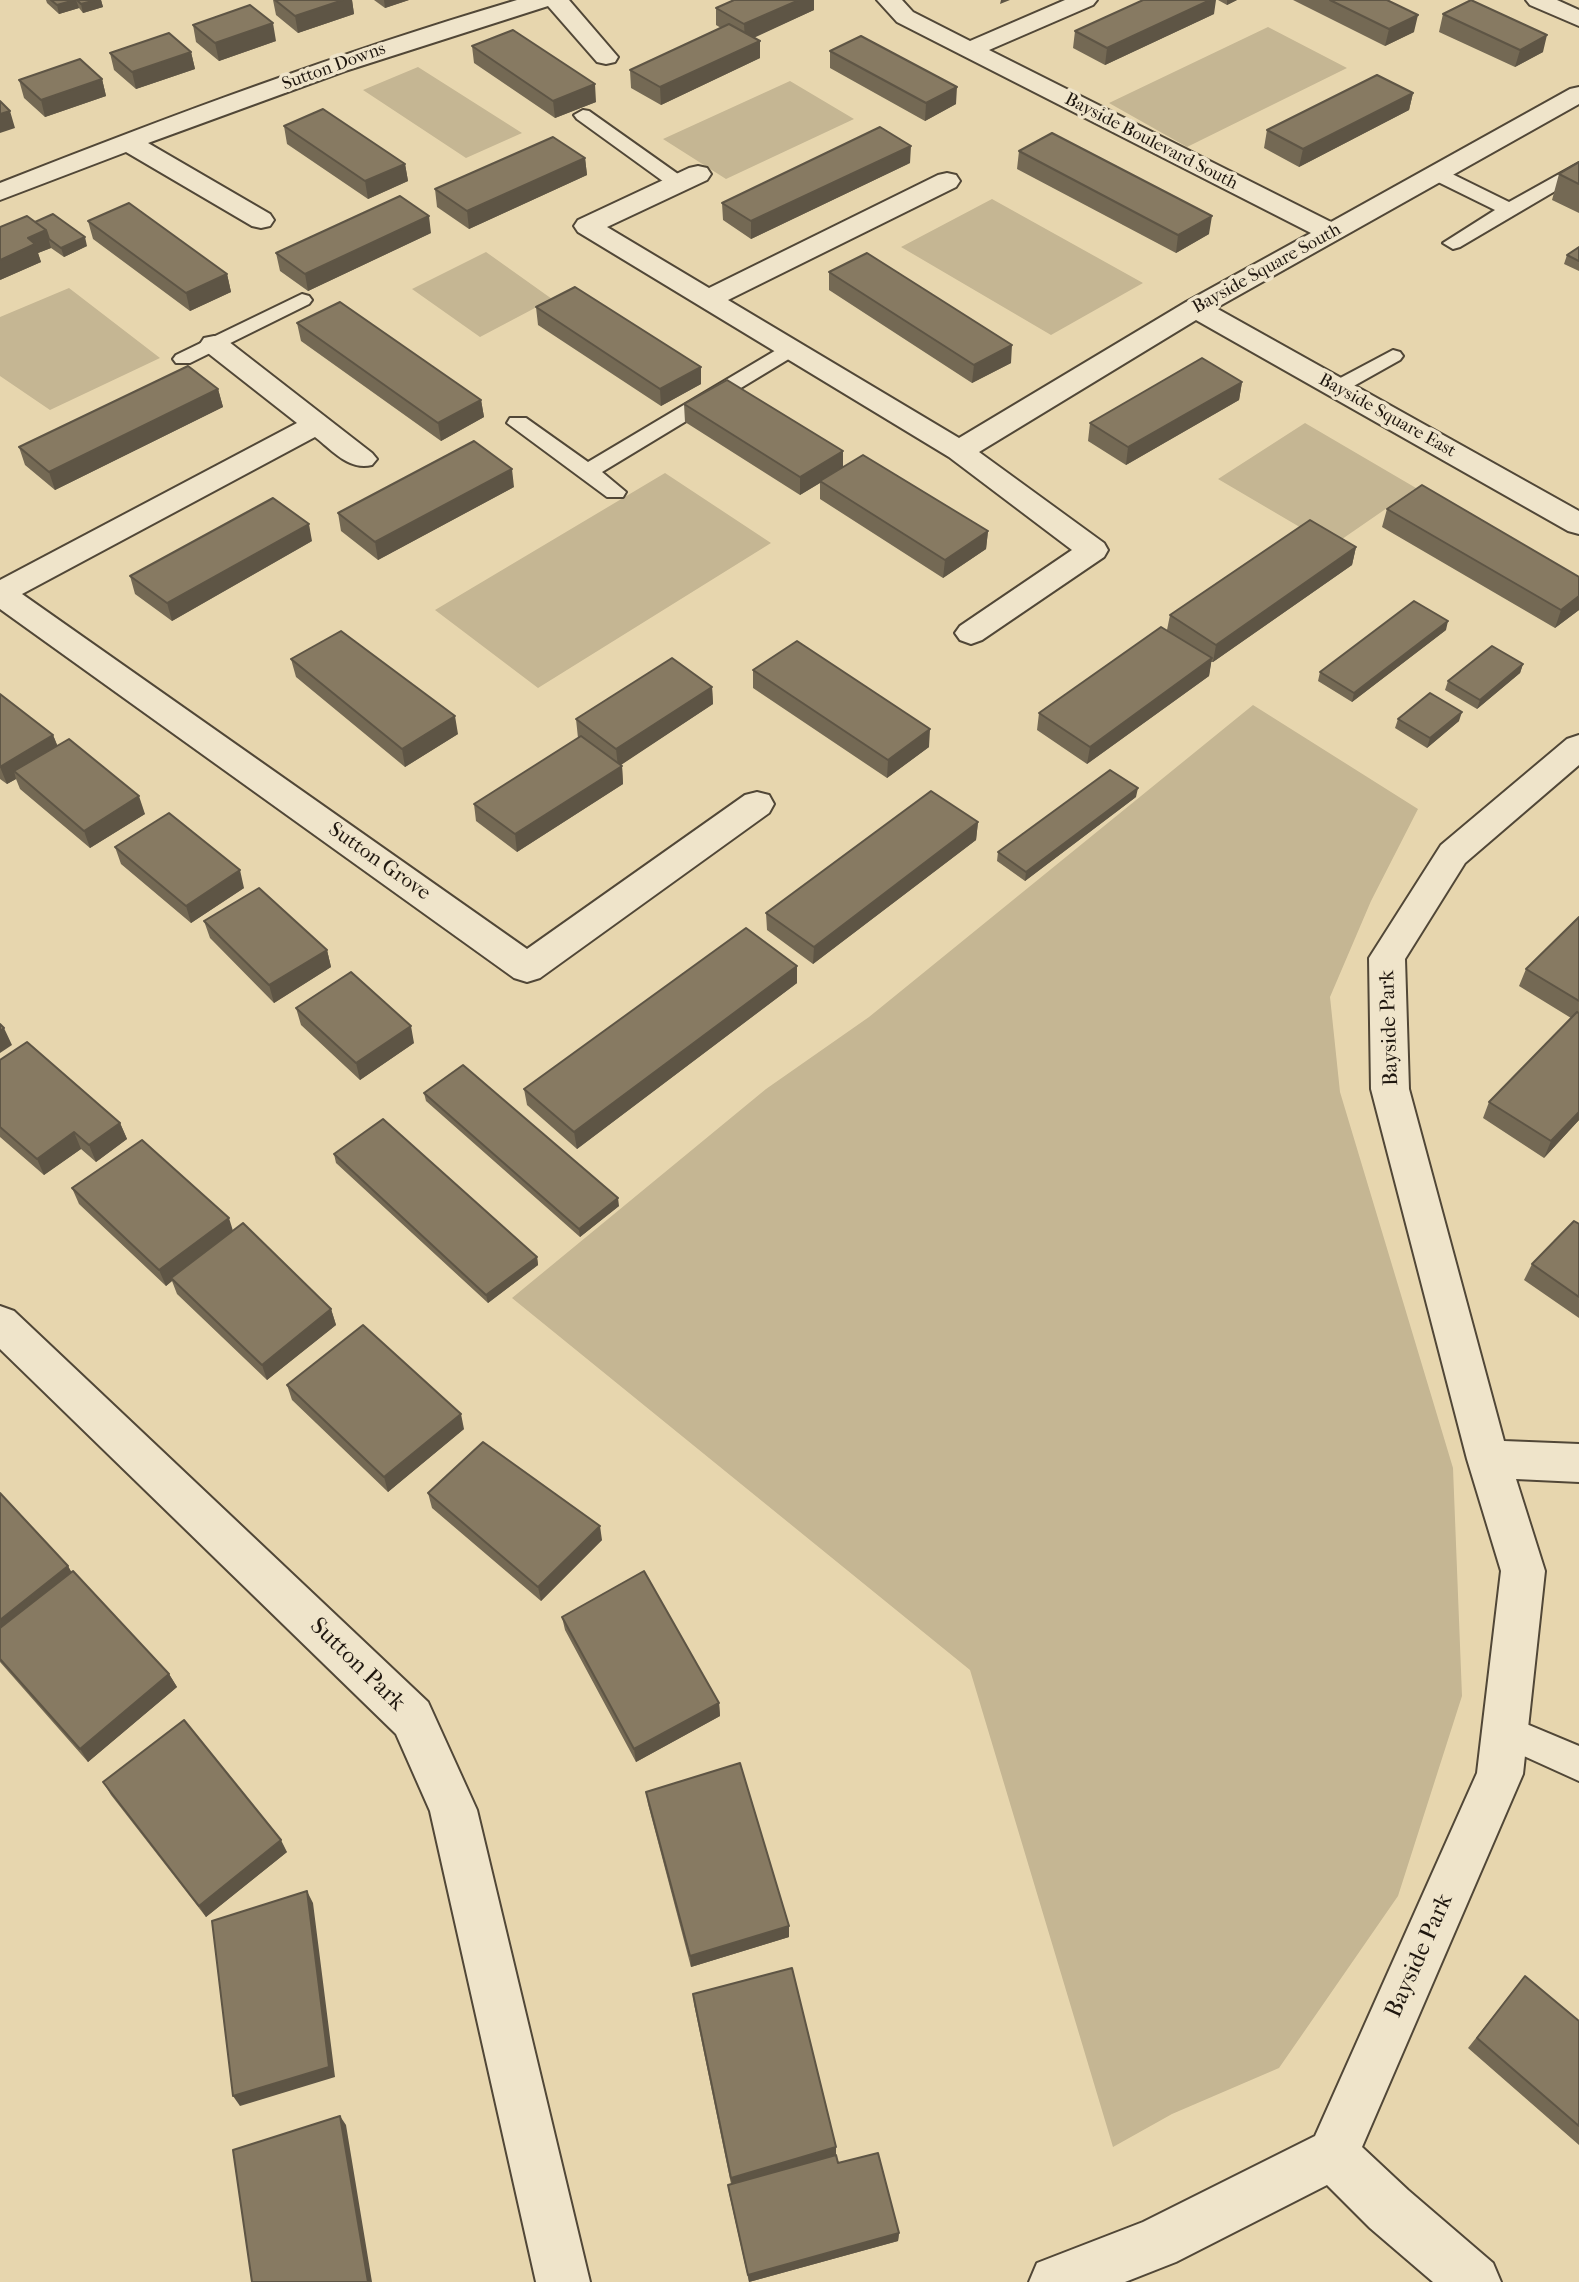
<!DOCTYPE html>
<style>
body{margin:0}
canvas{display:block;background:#e7d6ae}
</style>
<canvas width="1579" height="2282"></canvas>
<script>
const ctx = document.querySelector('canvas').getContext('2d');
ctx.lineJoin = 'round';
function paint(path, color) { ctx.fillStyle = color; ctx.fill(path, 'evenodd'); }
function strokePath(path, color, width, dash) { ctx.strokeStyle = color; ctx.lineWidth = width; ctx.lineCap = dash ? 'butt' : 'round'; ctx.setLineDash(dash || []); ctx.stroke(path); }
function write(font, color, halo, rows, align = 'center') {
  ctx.font = font + ' "IM FELL French Canon",serif'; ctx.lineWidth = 7; ctx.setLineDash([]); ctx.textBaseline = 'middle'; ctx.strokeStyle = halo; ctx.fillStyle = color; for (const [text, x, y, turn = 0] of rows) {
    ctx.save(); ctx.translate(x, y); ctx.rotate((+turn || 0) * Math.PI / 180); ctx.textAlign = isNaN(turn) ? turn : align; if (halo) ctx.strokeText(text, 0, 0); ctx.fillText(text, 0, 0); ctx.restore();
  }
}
const green = new Path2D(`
 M1268,27L1347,68L1187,147L1109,103Z
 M418,67L522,133L466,158L363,90Z
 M790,81L854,119L726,179L663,139Z
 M992,199L1143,283L1051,335L901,247Z
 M486,252L552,299L480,337L412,289Z
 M69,288L160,358L50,410L0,376V317Z
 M1305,423L1416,488L1332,546L1218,479Z
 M665,473L771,543L538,688L435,610Z
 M1253,705L1418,809L1371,901L1330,997L1340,1092L1453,1468L1462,1696L1398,1896L1279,2068L1172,2114L1113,2147L970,1670L512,1298L766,1089L869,1017Z`);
const service = new Path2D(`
 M583,110L589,111L685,179L687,183L685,187H671L577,119L574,115Z
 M1579,163V177L1460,247L1453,249L1443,243L1495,210L1430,178L1428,174L1430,170H1444L1509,202Z
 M302,294L309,296L312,300L309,304L190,363H176L173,359L176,355Z
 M790,344L797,346L800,350L797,354L602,472L626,492L623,497H607L507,423L510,418H526L588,462L783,346Z
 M1393,350L1400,352L1403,356L1400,360L1343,392H1329L1326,388L1329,384Z
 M1505,1715L1579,1746V1781L1493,1742L1488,1731L1493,1720Z`);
const minor = new Path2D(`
 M517,0H569L618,57L615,62L606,64L597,62L548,6L345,71L148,143L270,214L274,220L270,226L261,228L252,226L126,152L0,200V183C170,116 341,52 517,0Z
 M877,0H902L913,12L970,41L1065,0H1097L1093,5L989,50L1331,222L1570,89L1579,87V104L1216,308L1579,511V534L1568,531L1196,320L979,452L1104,543L1108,550L1104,557L982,640L971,644L960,640L955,633L960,626L1072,550L949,457L578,232L574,226L578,220L689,168L698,166L707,168L711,174L707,180L607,227L709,288L938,175L947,173L956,175L960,181L956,187L728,300L959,438L1186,302L1311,233L897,22Z
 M1526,0H1557L1579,10V26L1530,5Z
 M214,336L224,338L372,453L377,459L372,465C349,471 332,450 315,437L22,594L527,949L745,795L757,792L769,795L774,804L769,813L540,978L527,982L514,978L0,609V580L297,423L204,350L200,344L204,338Z
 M1579,735V765L1465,863L1405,959L1409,1089L1504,1441L1579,1444V1482L1516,1479L1545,1571L1523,1774L1362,2147L1408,2190L1493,2263L1501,2282H1433L1370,2228L1327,2185L1176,2262L1125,2282H1029L1037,2263L1143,2222L1315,2136L1477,1773L1501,1571L1467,1459L1371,1089L1369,958L1441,845L1567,739Z
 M0,1306L14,1311L428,1702L477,1810L590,2282H536L430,1811L396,1734L0,1349Z`);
const wall = new Path2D(`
 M46,0H101L103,7L83,13L79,8L59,14L47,3Z
 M273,0H352L354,14L298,33L276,15Z
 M374,0H409L385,8Z
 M734,0H814V10L754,37L760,41V58L661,105L631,88L630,70L721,28L716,25V8Z
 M1218,0H1237L1227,5Z
 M1293,0H1387L1414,32L1385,46Z
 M1214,14L1105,65L1073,48L1075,31Z
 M1443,14L1543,52L1515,67L1439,32Z
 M193,25L276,41L219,61L196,42Z
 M472,46L596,102L555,118L474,63Z
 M830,51L956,104L925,121L830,68Z
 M191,52L195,69L136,89L114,70L110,53Z
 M102,79L106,96L45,117L24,98L19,80Z
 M1413,93L1409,110L1299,167L1264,148L1267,130Z
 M284,126L405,164L408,181L368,199L287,144Z
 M1019,151L1209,234L1176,253L1017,169Z
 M585,158L587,175L469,229L437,207L435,189Z
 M1579,162V213L1552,200L1559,174Z
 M910,163L751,239L723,220L722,203Z
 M88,221L227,274L231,292L190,311L93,239Z
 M35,222L87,246L64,257L51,248L38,253L41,262L0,280Z
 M431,233L308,291L280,271L276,253Z
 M1579,247V271L1564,264L1567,255Z
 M829,272L1011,363L972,383L829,290Z
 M536,307L701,384L661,406L538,325Z
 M297,323L481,400L484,417L441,441L301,341Z
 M1242,382L1239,400L1126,465L1088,441L1090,423Z
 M218,389L223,407L55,490L25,465L19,447Z
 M684,404L843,451V467L988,531L986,549L943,578L820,499V483L800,495L685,422Z
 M514,487L378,560L341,531L338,513Z
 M1387,509L1579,577V610L1555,628L1382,527Z
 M312,541L172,621L135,594L130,576Z
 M1356,547L1352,565L1213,662H1211L1209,676L1087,764L1037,730L1039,713L1167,630L1170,615Z
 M1446,630L1352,702L1318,681L1320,672Z
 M291,659L458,734L405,767L296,677Z
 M1523,664L1520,673L1477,709L1445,690L1448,681Z
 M753,670L929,747L887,778L753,688Z
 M712,687L713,704L620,765L622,766L623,784L517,852L476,821L474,804L578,738L576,719Z
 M0,694L53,735L57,745L145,814L90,848L20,789L16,779L7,784L0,779Z
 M1398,719L1459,721L1427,748L1395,728Z
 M1136,797L1025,881L997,861L998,852Z
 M978,822L976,840L813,964L767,930L766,913Z
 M115,847L244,888L191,923L121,864Z
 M1579,917V1120L1544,1158L1483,1118L1489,1102L1571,1018L1519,986L1526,969Z
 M204,921L327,950L331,967L274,1003L210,938Z
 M797,966V983L577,1149L527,1105L524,1089Z
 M296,1008L414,1043L360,1080L301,1025Z
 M0,1060L120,1123L127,1139L96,1162L81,1149L44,1175L0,1137Z
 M424,1093L619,1206L580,1237L426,1101Z
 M334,1154L537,1257L538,1265L488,1303L336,1163Z
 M72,1188L233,1231L331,1309L336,1325L267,1380L177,1294L172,1281L166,1286L79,1204Z
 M1579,1224V1318L1524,1280L1532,1264Z
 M287,1385L464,1429L388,1492L292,1400Z
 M0,1493L68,1566L71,1572L169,1674L177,1687L88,1762L0,1662Z
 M428,1493L602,1540L541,1601L432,1508Z
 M562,1617L719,1703L720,1716L636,1762L565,1630Z
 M103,1782L287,1852L206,1917L111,1795Z
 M646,1792L789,1926V1937L691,1967L648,1804Z
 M1525,1976L1579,2021V2145L1468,2048Z
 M693,1994L836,2147V2156L838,2163L899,2233L898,2241L749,2282L729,2193L728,2185L731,2184L694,2004Z`);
const shadedWall = new Path2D(`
 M75,0H76L79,8L59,14L57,5Z
 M96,0H101L103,7L83,13L81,4Z
 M343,0H352L354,14L298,33L295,16Z
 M384,0H409L385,8Z
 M799,0H814V10L745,42L744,24Z
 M1001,0H1010L1000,4Z
 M1210,0H1216L1214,14L1105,65L1107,48Z
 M1227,0H1237L1227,5Z
 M1418,15L1414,32L1385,46L1389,29Z
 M273,23L276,41L219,61L215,43Z
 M1547,35L1543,52L1515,67L1520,50Z
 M760,41V58L661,105L660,87Z
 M191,52L195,69L136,89L132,72Z
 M102,79L106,96L45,117L41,100Z
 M595,84L596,102L555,118L553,101Z
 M957,87L956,104L925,121L926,103Z
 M1413,93L1409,110L1299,167L1303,149Z
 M10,111L15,128L0,133V114Z
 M911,146L910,163L751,239V221Z
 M585,158L587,175L469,229L467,211Z
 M405,164L408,181L368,199L365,181Z
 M429,216L431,233L308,291L305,274Z
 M1212,216L1209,234L1176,253L1178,235Z
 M46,230L51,248L38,253L41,262L0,280V260L28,238Z
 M85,237L87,246L64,257L61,248Z
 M227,274L231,292L190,311L186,293Z
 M1012,345L1011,363L972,383L974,365Z
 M701,367V384L661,406L660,389Z
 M1242,382L1239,400L1126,465L1128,447Z
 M218,389L223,407L55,490L49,472Z
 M481,400L484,417L441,441L438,423Z
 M843,451V469L800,495V477Z
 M512,469L514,487L378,560L375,542Z
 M309,524L312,541L172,621L167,603Z
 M988,531L986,549L943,578L945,560Z
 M1356,547L1352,565L1213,662L1216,645Z
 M1579,596V610L1555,628L1561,610Z
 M1448,621L1446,630L1352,702L1354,693Z
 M1212,658L1209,676L1087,764L1090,747Z
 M1523,664L1520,673L1477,709L1480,700Z
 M712,687L713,704L618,767L616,749Z
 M1462,712L1459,721L1427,748L1430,738Z
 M455,716L458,734L405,767L402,749Z
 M930,729L929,747L887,778L888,760Z
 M53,735L60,752L14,771L16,779L7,784L0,767Z
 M622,766L623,784L517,852L515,834Z
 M1138,788L1136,797L1025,881L1026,872Z
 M139,796L145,814L90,848L84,831Z
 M978,822L976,840L813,964L814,947Z
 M240,870L244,888L191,923L186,906Z
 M327,950L331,967L274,1003L269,985Z
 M797,966V983L577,1149L574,1132Z
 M411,1026L414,1043L360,1080L356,1063Z
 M4,1028L12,1045L0,1053V1031Z
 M1579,1112V1120L1544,1158L1551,1141Z
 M120,1123L127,1139L96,1162L89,1145Z
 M74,1132L81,1149L44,1175L37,1159Z
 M618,1198L619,1206L580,1237L579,1229Z
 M229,1218L234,1234L171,1278L172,1281L166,1286L159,1270Z
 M537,1257L538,1265L488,1303L486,1295Z
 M331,1309L336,1325L267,1380L262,1365Z
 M461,1414L464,1429L388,1492L384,1477Z
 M600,1526L602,1540L541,1601L538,1587Z
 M68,1566L76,1580L0,1641V1620Z
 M169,1674L177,1687L88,1762L80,1749Z
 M719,1703L720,1716L636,1762L634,1749Z
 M281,1840L287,1852L206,1917L199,1906Z
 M307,1891L313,1903L335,2077L240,2106L233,2096Z
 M789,1926V1937L691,1967L690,1956Z
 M340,2116L346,2125L372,2282H368Z
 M836,2147V2156L732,2186L731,2178Z
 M899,2233L898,2241L749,2282L748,2275Z`);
const building = new Path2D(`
 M51,0H75L57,5Z
 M77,0H96L81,4Z
 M275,0H343L295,16Z
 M734,0H799L744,24L716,8Z
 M1143,0H1210L1107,48L1075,31Z
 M1330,0H1387L1418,15L1389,29Z
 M1471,0L1547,35L1520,50L1443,14Z
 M250,5L273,23L215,43L193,25Z
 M729,24L760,41L660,87L630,70Z
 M513,30L595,84L553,101L472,46Z
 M169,33L191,52L132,72L110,53Z
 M861,36L957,87L926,103L830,51Z
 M80,59L102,79L41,100L19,80Z
 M1377,75L1413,93L1303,149L1267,130Z
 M0,101L10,111L0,114Z
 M323,109L405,164L365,181L284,126Z
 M880,127L911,146L751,221L722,203Z
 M1052,133L1212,216L1178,235L1019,151Z
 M553,137L585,158L467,211L435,189Z
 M1579,162V184L1559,174Z
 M400,196L429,216L305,274L276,253Z
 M129,203L227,274L186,293L88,221Z
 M53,214L85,237L61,248L49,239L46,230L35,222Z
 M27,216L46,230L28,238L35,244L0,260V227Z
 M1579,247V261L1567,255Z
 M867,253L1012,345L974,365L829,272Z
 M575,287L701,367L660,389L536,307Z
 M340,302L481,400L438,423L297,323Z
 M1202,358L1242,382L1128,447L1090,423Z
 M188,366L218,389L49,472L19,447Z
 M727,380L843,451L800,477L684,404Z
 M474,441L512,469L375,542L338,513Z
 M863,455L988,531L945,560L820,481Z
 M1422,485L1579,577V596L1561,610L1387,509Z
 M273,498L309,524L167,603L130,576Z
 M1310,520L1356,547L1216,645L1170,615Z
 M1414,601L1448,621L1354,693L1320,672Z
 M1161,627L1212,658L1090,747L1039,713Z
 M341,631L455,716L402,749L291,659Z
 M797,641L930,729L888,760L753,670Z
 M1492,646L1523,664L1480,700L1448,681Z
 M672,658L712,687L616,749L576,719Z
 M1430,693L1462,712L1430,738L1398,719Z
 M0,694L53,735L0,767Z
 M581,736L622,766L515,834L474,804Z
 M69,739L139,796L84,831L14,771Z
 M1110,770L1138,788L1026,872L998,852Z
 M931,791L978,822L814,947L766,913Z
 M169,813L240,870L186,906L115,847Z
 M259,888L327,950L269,985L204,921Z
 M1579,917V1001L1526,969Z
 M746,928L797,966L574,1132L524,1089Z
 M351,972L411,1026L356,1063L296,1008Z
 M1577,1012L1579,1013V1112L1551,1141L1489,1102Z
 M0,1024L4,1028L0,1031Z
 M27,1042L120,1123L89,1145L74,1132L37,1159L0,1127V1060Z
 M463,1065L618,1198L579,1229L424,1093Z
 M383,1119L537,1257L486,1295L334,1154Z
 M142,1140L229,1218L159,1270L72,1188Z
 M1574,1221L1579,1224V1297L1532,1264Z
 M243,1223L331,1309L262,1365L171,1278Z
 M363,1325L461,1414L384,1477L287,1385Z
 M483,1442L600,1526L538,1587L428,1493Z
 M0,1493L68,1566L0,1620Z
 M73,1571L169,1674L80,1749L0,1659V1628Z
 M644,1571L719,1703L634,1749L562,1617Z
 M184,1720L281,1840L199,1906L103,1782Z
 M740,1763L789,1926L690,1956L646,1792Z
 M307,1891L329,2067L233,2096L212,1921Z
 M792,1968L836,2147L731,2178L693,1994Z
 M1525,1976L1579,2021V2126L1477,2038Z
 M340,2116L368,2282H252L233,2150Z
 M878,2153L899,2233L748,2275L728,2185L836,2155L838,2163Z`);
const farStreetnames = [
 ["Sutton Downs",334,67,-20],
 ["Bayside Boulevard South",1151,142,27],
 ["Bayside Square South",1267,269,-29],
 ["Bayside Square East",1387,416,29]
];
const streetNames = [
 ["Sutton Grove",379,862,35],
 ["Bayside Park",1390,1028,-92]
];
const nearStreetnames = [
 ["Sutton Park",357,1665,44],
 ["Bayside Park",1420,1956,-66]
];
paint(green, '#c5b693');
strokePath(service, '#514737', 4);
strokePath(minor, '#514737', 4);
paint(service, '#efe4ca');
paint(minor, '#efe4ca');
paint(wall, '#746954');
paint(shadedWall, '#5e5545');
paint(building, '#877a62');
strokePath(building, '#5e5545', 2);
write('18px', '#1f170f', '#efe4ca', farStreetnames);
write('21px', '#1f170f', '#efe4ca', streetNames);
write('24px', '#1f170f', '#efe4ca', nearStreetnames);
</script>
